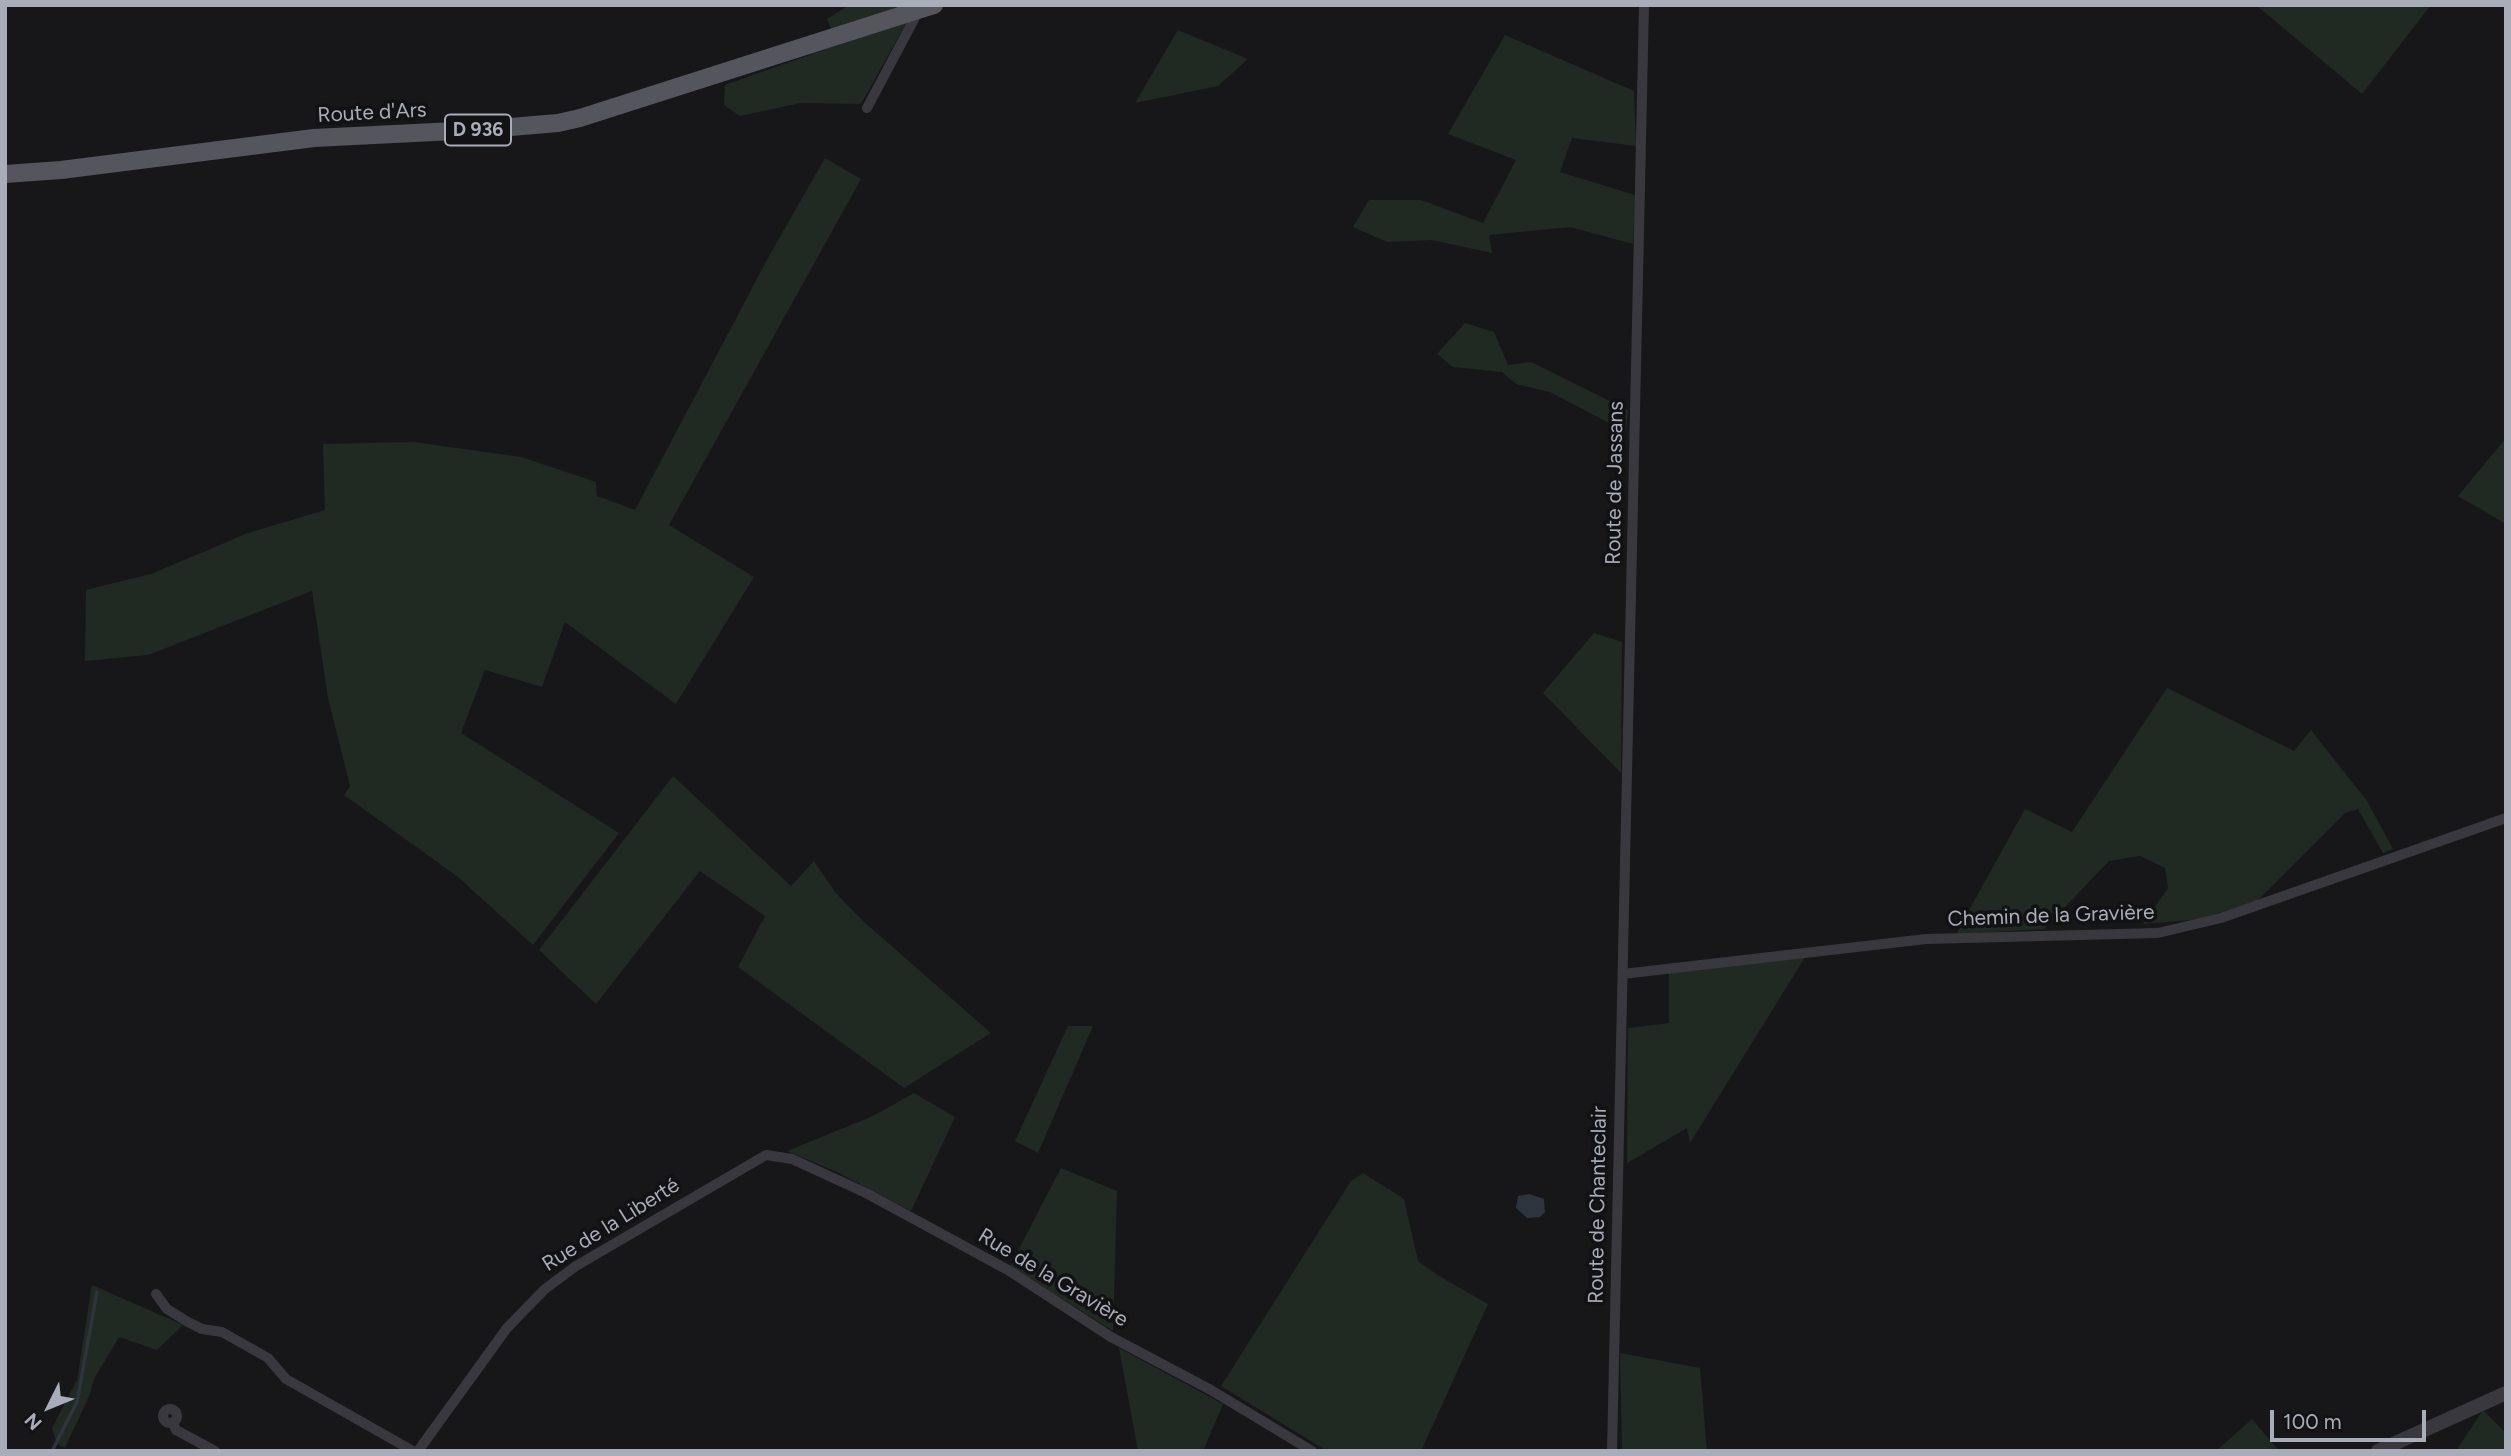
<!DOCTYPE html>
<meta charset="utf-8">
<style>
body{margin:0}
#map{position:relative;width:2511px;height:1456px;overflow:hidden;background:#171719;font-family:Figtree,sans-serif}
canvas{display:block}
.frame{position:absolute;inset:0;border:7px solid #a9acb9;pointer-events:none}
.north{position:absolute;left:14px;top:1372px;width:70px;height:70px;-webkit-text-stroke:5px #121214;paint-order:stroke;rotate:227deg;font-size:19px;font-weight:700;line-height:28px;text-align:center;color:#a9acb9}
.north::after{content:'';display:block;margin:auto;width:24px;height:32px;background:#a9acb9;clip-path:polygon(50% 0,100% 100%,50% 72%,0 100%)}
.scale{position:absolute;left:2270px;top:1410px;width:156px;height:32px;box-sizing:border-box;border:4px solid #a9acb9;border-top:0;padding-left:9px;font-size:21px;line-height:24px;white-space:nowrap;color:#a9acb9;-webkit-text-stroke:5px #121214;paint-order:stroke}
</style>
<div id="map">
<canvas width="2511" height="1456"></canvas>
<div class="frame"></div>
<div class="north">N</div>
<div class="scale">100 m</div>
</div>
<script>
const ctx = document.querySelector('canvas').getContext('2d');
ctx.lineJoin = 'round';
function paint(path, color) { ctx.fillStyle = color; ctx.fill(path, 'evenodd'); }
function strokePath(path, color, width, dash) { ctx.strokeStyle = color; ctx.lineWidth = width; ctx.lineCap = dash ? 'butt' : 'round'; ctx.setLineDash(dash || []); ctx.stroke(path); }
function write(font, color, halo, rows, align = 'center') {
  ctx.font = font + ' Figtree,sans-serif'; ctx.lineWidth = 7; ctx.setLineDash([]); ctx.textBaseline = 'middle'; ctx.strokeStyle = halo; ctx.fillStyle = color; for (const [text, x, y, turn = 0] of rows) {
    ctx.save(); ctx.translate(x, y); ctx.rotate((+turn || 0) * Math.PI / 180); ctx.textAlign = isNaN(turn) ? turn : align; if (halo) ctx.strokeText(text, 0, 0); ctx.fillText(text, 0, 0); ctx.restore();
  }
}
const green = new Path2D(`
 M849,5H907L832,30L827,19Z
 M2256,5H2431L2362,94Z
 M908,20L861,104L801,103L740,116L724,105L725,85Z
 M1178,30L1248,59L1218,86L1135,103Z
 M1505,35L1634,91L1636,146L1572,138L1560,172L1635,195L1633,244L1570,227L1489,235L1492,253L1432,240L1387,242L1353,227L1369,200H1421L1483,223L1516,160L1448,134Z
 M825,158L861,179L669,525L754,577L676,704L565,622L542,687L485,670L461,733L619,833L533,945L458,877L344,795L350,786L328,698L312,591L148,655L85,661L86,590L151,574L248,533L325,510L323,444L414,442L521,457L596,482L597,496L635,510L769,256Z
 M1465,323L1494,332L1508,365L1531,362L1628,410L1626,432L1550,392L1516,384L1502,372L1453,367L1437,354Z
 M2506,438V524L2458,496Z
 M1594,633L1622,642L1621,773L1543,693Z
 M2167,688L2294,751L2311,730L2367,801L2393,849L2383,853L2358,809L2345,813L2257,901L2201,919L2143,924L2168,888L2165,868L2140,856L2109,861L2044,929L1956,934L2025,809L2072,832Z
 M673,776L791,886L814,861L835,892L863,921L991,1033L904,1088L738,967L765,916L700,871L596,1004L539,950Z
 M1807,954L1690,1143L1687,1128L1627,1163L1628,1028L1669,1023V972Z
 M1068,1026H1093L1038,1153L1015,1141Z
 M914,1093L955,1117L911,1211L837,1172L787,1151L873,1116Z
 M1061,1168L1117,1191L1113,1331L1010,1266Z
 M1363,1173L1404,1199L1418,1261L1439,1276L1488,1304L1421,1451H1327L1221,1386L1351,1181Z
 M92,1285L183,1325L157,1350L119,1337L94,1379L90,1394L65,1448L57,1444L52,1428L77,1380Z
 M1119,1348L1223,1404L1203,1451H1138Z
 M1620,1353L1700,1368L1707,1451H1622Z
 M2483,1410L2506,1433V1451H2456Z
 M2252,1419L2279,1451H2216Z`);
const water = new Path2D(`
 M1529,1194L1544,1199L1545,1212L1540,1217L1527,1218L1516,1208L1518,1196Z`);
const stream = new Path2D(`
 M52,1451L77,1402L97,1292`);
const minor = new Path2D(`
 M867,108L919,10
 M1623,974L1926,939L2158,933L2221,918L2506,818
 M156,1294L167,1309L188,1322L202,1329L222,1332L268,1358L286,1379L413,1451
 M163 1416a7 7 0 1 1 14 0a7 7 0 1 1-14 0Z
 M173,1423L176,1430L215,1451
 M418,1451L507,1328L545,1289L576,1266L766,1155L792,1159L866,1193L1008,1270L1111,1337L1211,1390L1312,1451
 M1612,1451L1644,5`);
const tertiary = new Path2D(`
 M2378,1451L2506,1393`);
const primary = new Path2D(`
 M5,174L61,170L314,138L475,130L558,123L580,118L934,5`);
const shields = [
 [478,130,66]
];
const shieldNames = [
 ["D 936",478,130]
];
const streetNames = [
 ["Route d'Ars",372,113,-3],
 ["Route de Jassans",1615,483,-89],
 ["Chemin de la Gravière",2051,916,-2],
 ["Route de Chanteclair",1598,1205,-89],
 ["Rue de la Liberté",611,1225,-32],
 ["Rue de la Gravière",1053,1278,31]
];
paint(green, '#212923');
paint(water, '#2d343d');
strokePath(stream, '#2d343d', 3.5);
strokePath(minor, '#38383e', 10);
strokePath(tertiary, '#38383e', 14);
strokePath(primary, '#54555d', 18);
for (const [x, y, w] of shields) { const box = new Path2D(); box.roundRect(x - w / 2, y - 15.5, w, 31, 5); ctx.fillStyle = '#121214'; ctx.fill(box); strokePath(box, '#a9acb9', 2); }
write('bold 19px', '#a9acb9', null, shieldNames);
write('21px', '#a9acb9', '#121214', streetNames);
</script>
